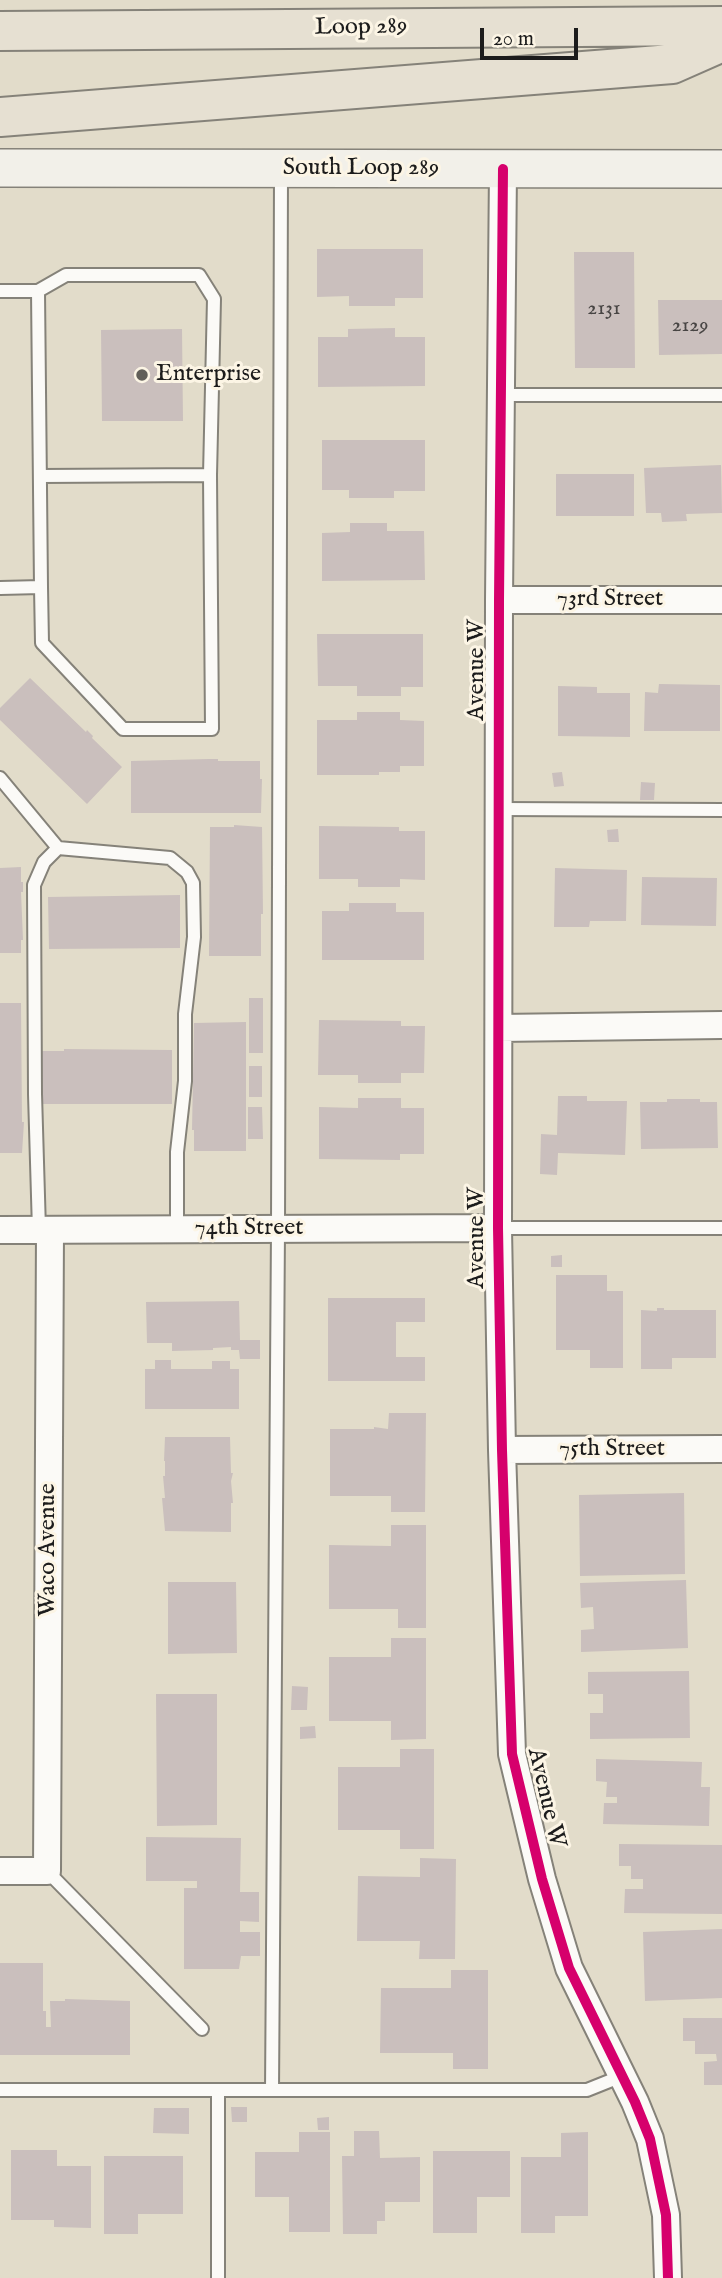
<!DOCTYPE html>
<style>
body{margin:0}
#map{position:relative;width:722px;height:2278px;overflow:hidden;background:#e2dcca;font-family:"IM FELL English",serif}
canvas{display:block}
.scale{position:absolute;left:480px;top:28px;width:98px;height:32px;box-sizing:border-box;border:4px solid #1c1c1c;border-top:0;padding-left:9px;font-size:21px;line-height:24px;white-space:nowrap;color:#1c1c1c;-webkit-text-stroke:5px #fcf5e5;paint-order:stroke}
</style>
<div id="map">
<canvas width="722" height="2278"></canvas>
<div class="scale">20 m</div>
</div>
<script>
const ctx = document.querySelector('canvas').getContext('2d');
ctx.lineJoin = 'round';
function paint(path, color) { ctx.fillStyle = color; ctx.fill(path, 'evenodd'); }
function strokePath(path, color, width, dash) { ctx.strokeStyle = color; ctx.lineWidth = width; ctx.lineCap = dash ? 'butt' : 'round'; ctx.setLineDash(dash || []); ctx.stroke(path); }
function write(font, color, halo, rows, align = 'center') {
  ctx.font = font + ' "IM FELL English",serif'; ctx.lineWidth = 6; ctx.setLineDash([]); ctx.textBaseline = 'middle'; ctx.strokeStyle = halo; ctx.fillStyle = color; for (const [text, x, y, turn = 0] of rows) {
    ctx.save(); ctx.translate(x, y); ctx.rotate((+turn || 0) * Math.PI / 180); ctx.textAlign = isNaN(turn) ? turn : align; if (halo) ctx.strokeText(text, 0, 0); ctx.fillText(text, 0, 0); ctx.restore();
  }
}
const building = new Path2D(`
 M317,249H423V298H395V306H349V296L317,297Z
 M574,252H634L635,368H575Z
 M658,300H722V354L659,355Z
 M395,328V337H425V386L318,387V337H348V329Z
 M182,329L183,421H102L101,330Z
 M322,440H425V491H394V498H349V490H322Z
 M721,465L722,513L686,514L687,521L662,522L661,513H646L644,468Z
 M556,474H634V516H556Z
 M350,523H387V531H424L425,580L322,581V533L350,532Z
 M317,634H423V687H401V696H357V686H318Z
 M30,678L86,732L87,730L93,736L92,738L122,767L87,804L0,720V708Z
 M659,684L720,685V731H644L645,692L658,693Z
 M558,686L597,687V693H630V737L558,736Z
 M357,712H400V720L424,721V766H400V772H379V775H317V720H357Z
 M209,759H218V761H260V779H262L261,813H131V761Z
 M562,772L564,786L554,787L552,773Z
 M641,782L655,783L654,800H640Z
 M234,825L262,827L263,914H261V956H209L210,827H234Z
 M319,826L399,827V831H425V880L400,879V887H358V879H319Z
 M618,829L619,842H608L607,830Z
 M21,867V882H23V892H21L23,940H21V953H0V868Z
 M555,868L627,870L626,921H590L589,927H554Z
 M642,877L717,878L716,926L641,925Z
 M180,895V948L49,949L48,897Z
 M349,903H396V912H424V960H322V911H349Z
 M249,998H263V1053H249Z
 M0,1003H21L22,1122H24L22,1153H0Z
 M319,1020L401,1021V1026H425L424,1073H401V1083H358V1075H318Z
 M246,1022V1151H194V1130H192L194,1023Z
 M64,1049L172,1050V1104H42V1051H64Z
 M249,1066H262V1097H249Z
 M558,1096H587V1101H627L625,1155L558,1153L557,1175L540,1174L541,1134L557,1135Z
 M358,1098H401V1108H424V1154H400V1160L319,1159V1107L358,1108Z
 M667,1099H700V1102H717L718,1148L641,1149L640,1102H667Z
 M248,1107H262L263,1139H248Z
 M562,1255V1267H551V1256Z
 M556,1275H607V1291H623V1368H590V1350H556Z
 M328,1298H425V1322H396V1357H425V1381H328Z
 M239,1301L240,1340H260V1359H240L239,1350H231V1347L213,1348V1350L172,1351V1343H147L146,1302Z
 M657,1308H664V1310H716V1358H672V1369H641V1310L657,1311Z
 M155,1360H171V1369H212V1361H230V1369H239V1409H145V1369H155Z
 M389,1413H426L425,1512H391V1496H330V1429H374V1427L388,1429Z
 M165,1437H230L231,1473H233L231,1481L233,1503H231V1532L165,1531L162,1498H165L163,1476H165V1461H164Z
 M684,1493L685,1574L580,1576L579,1495Z
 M391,1525H426V1628H398V1609H329V1545L391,1546Z
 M686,1580L688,1648L581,1652V1630L594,1629L593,1607L581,1608L580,1583Z
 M168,1582H236L237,1653L168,1654Z
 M391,1638H426V1739L391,1740V1721H329V1657H391Z
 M689,1671L690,1738L590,1739V1713H603V1694H588V1672Z
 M292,1686L308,1687L307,1710H291Z
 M156,1694H217V1825L157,1826Z
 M315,1726L316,1738L300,1739V1727Z
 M400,1749H434V1849H400V1830H338V1767H400Z
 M596,1759L702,1762L701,1787H710L709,1826L603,1824L604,1803H617V1797H606L607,1782L596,1781Z
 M146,1837L241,1838L240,1892H259V1922L240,1921V1932H260V1956H241L239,1969H184V1888H197V1881H146Z
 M619,1844L722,1845V1914L624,1913L625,1889H643V1879H631V1866H619Z
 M420,1858L456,1859L455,1959H419L420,1941H357L358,1876L420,1877Z
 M722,1929V1998L645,2001L643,1932Z
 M0,1963H43V2011H46V2027H51L50,2001H65V1999L130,2001V2055H0Z
 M451,1970H488V2069H453V2053H380L381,1988H451Z
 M683,2018H722V2085H704V2062L717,2061L716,2054H695V2041H683Z
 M231,2107H247V2122H232Z
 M154,2108H189V2134L153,2133Z
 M329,2117V2130H318L317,2118Z
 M354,2131H379L380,2158L420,2157V2202H385V2221H377V2234H343L342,2156H354Z
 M299,2132H330V2232H289V2197H255V2152H299Z
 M588,2132V2216H555V2233H521V2157H561V2133Z
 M11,2150H57V2166H91V2228L54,2227V2220H11Z
 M433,2151H510V2197H477V2233H433Z
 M104,2156H183V2214H138V2234H104Z`);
const service = new Path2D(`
 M281,172L278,1229L272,2090H587L622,2076
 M0,291H38L41,587L0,588
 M38,291L66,275H199L214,299L210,475L40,476
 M501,395H722
 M41,587L42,643L123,729H212L210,475
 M0,778L58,848L44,862L34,885L35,1094L39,1230
 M499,809L722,810
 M58,848L170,858L187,872L193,883L194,937L185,1014V1081L177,1152V1229
 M498,1228H722
 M47,1871L202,2029
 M0,2090H272
 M218,2090V2278`);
const minor = new Path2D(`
 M503,169L499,600L498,1228L502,1450L512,1754L542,1879L569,1968L635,2102L650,2139L666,2215L668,2278
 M499,600H722
 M499,1028L722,1025
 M0,1230L498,1228
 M502,1450L722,1449
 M0,1871H47L50,1230`);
const secondary = new Path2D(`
 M0,168L722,169`);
const motorway = new Path2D(`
 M0,31L722,26
 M0,117L672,64L722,42`);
const cycleway = new Path2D(`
 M503,169L499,600L498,1228L502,1450L512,1754L542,1879L569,1968L635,2102L650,2139L666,2215L668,2278`);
const markers = [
 [142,375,7,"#615f59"]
];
const numberNames = [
 ["2131",604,310],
 ["2129",690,327]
];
const streetNames = [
 ["Loop 289",361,28,-1],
 ["South Loop 289",361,169],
 ["73rd Street",610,600],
 ["Avenue W",478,670,-90],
 ["74th Street",249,1229],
 ["Avenue W",478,1238,-90],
 ["75th Street",612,1450],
 ["Waco Avenue",49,1550,-90],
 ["Avenue W",545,1798,77]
];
const poiNames = [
 ["Enterprise",156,375]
];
paint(building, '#cabfbd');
strokePath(service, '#858279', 16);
strokePath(minor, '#858279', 30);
strokePath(secondary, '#858279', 40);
strokePath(motorway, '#858279', 42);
strokePath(service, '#fbfaf7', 12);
strokePath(minor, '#fbfaf7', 26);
strokePath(secondary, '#f2f0e9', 37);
strokePath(motorway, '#e6e0d2', 38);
strokePath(cycleway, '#d6006c', 10);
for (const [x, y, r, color] of markers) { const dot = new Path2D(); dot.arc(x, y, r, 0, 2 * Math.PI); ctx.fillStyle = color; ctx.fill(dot); strokePath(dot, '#fcf5e5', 2.5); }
write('21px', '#484544', null, numberNames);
write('24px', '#1c1c1c', '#fcf5e5', streetNames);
write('24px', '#1c1c1c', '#fcf5e5', poiNames, 'left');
</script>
